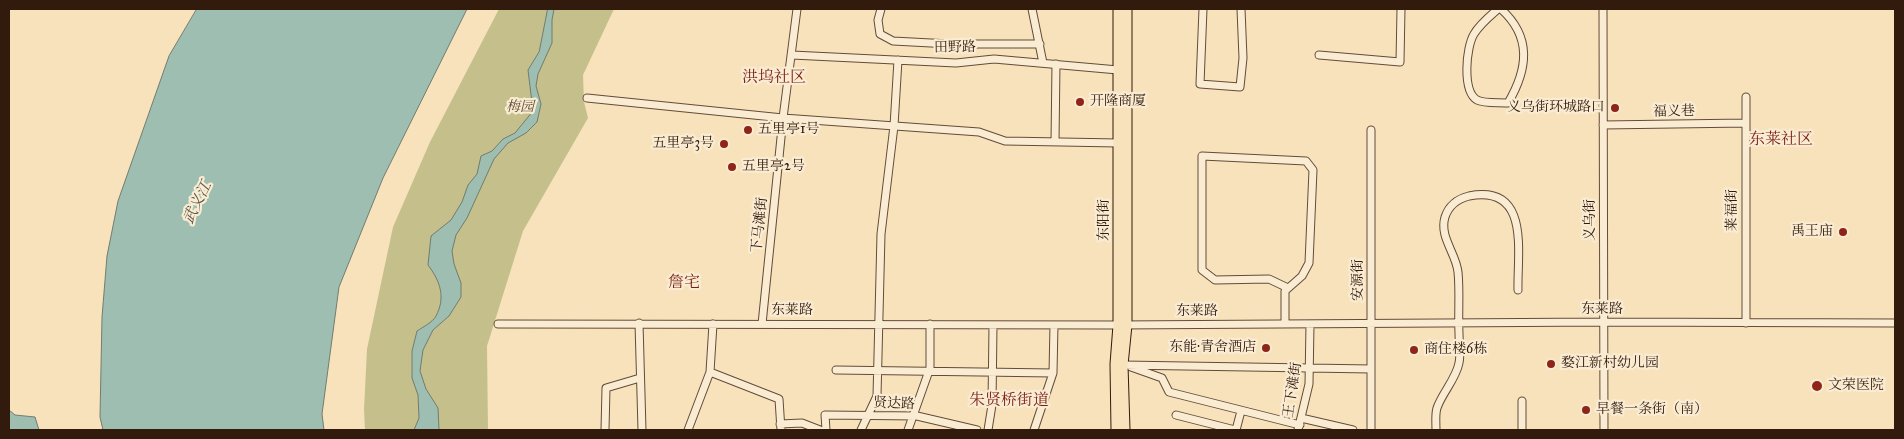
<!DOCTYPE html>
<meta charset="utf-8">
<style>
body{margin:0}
#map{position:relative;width:1904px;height:439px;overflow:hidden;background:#f7e2bb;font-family:"IM FELL Great Primer",serif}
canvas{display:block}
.frame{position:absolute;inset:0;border:10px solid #321a0d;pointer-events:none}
</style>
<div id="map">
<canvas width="1904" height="439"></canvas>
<div class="frame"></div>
</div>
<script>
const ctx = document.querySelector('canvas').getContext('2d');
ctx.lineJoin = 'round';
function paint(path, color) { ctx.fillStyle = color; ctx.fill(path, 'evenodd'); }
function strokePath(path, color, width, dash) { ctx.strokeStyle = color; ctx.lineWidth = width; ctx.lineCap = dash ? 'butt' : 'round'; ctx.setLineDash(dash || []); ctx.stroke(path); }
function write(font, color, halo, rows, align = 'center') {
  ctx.font = font + ' "IM FELL Great Primer","Noto Serif SC",serif'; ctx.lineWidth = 4.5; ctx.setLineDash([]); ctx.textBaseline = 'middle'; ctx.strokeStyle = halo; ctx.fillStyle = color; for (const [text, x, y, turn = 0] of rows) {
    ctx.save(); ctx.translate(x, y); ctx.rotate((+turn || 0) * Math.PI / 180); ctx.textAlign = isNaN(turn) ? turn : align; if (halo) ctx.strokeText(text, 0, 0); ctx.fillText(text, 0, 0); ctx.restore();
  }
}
const green = new Path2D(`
 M499,9H614L583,75L584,102L588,118L523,231L487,346L488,430H365L364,409L367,349L393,227L430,142Z`);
const water = new Path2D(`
 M197,9H467L383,178L339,287L322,414L324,430H103L100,417L102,317L107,256L118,201L169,56Z
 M548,9H554L552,20V43L538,74L536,86L541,104L537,122L526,133L508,143L494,159L467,218L456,235L452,251L454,264L461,283V297L449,316L433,330L423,350L420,371L426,389L438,408L439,430H414L419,418L418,395L412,378V351L417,331C423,327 433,322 436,316C446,297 440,281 428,265L431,236L451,220L462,202L468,185L477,174L481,156L492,151L503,139L515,133L533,111L528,70L539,52Z
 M9,410L15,415L35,417L39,430H9Z`);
const minor = new Path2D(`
 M881,9L878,20L880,34L893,41L950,44H1040
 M1032,9L1043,63
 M1203,9L1200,84L1240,87L1243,58L1241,9
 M1498,9C1490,16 1480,24 1474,34C1466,47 1462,91 1477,100C1485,104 1499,102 1508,103C1528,69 1532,37 1501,9
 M1603,9L1604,430
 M792,55L956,63L994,59L1118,70
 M1319,55L1400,62L1401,9
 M587,98L783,118L979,132L1005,141L1118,143
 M1603,125L1746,123
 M1371,130V430
 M1055,142L1056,64
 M639,323L642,430
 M1746,323V97
 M498,324L1118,325L1603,322L1895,323
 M762,324L783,118L797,9
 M1285,324V291L1302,276L1309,263L1313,170L1306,161L1202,156V270L1215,280L1269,279L1288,288
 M1123,365L1371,369
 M1131,367L1162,378L1169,392L1300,425
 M836,370L1053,373
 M710,372L779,399L781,430
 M1176,415L1235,430
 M1301,418L1353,430
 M780,424L802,423L820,430
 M605,430L606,388L640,378
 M688,430L710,372L713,324
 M826,430L825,415L917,416L977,430
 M861,430L877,396L881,234L894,126L898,60
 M908,430L930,368V324
 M988,430L992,405L993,325
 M1034,430L1053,373L1054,325
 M1236,430L1241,411
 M1298,430L1309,384L1310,324
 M1436,430C1436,423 1435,414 1437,408C1442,393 1456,379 1459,363C1461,354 1459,342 1459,333C1458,313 1460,292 1458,272C1456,253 1439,237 1445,217C1449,205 1457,199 1469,196C1531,184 1517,253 1518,290
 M1522,430V401`);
const major = new Path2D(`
 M1116,430L1115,364L1118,325V9
 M1125,430L1123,365L1127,325V9`);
const markers = [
 [1080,102,5,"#8f2418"],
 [1615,108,5,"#8f2418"],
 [748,130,5,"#8f2418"],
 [724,144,5,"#8f2418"],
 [732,167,5,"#8f2418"],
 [1843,232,5,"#8f2418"],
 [1266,348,5,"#8f2418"],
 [1414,350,5,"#8f2418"],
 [1551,364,5,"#8f2418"],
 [1817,386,6,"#8f2418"],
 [1586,410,5,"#8f2418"]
];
const streetNames = [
 ["田野路",955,48,-1],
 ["福义巷",1674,112,-1],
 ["莱福街",1733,210,-90],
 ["东阳街",1105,220,-90],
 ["义乌街",1591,220,-90],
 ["下马滩街",760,225,-84],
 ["安源街",1359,280,-90],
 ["东莱路",1602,310],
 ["东莱路",792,311],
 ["东莱路",1197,312],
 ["王下滩街",1293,390,-81],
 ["贤达路",894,404,2]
];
const poiNames = [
 ["开隆商厦",1090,102],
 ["义乌街环城路口",1605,108,"right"],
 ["五里亭1号",758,130],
 ["五里亭3号",714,144,"right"],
 ["五里亭2号",742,167],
 ["禹王庙",1833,232,"right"],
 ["东能·青舍酒店",1256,348,"right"],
 ["商住楼6栋",1424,350],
 ["婺江新村幼儿园",1561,364],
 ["文荣医院",1828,386],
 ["早餐一条街（南）",1596,410]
];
const parkNames = [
 ["梅园",520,108]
];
const waterNames = [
 ["武义江",198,203,-64]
];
const quarterNames = [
 ["洪坞社区",774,78],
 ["东莱社区",1781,140],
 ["詹宅",684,283],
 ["朱贤桥街道",1009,401]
];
paint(green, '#c5c08b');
paint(water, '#9dbeb0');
strokePath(water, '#727c6f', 1);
strokePath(minor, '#634c38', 9);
strokePath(major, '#321a0d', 11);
strokePath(minor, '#faecd3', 7);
strokePath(major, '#f7e2bb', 9);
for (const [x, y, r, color] of markers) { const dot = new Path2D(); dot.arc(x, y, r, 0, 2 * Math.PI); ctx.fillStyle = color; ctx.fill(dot); strokePath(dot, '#faecd3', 2); }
write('14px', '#321a0d', '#faecd3', streetNames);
write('14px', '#321a0d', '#faecd3', poiNames, 'left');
write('italic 14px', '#5e4c33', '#faecd3', parkNames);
write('italic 15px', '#575346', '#faecd3', waterNames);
write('16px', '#7a1f14', '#faecd3', quarterNames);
</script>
